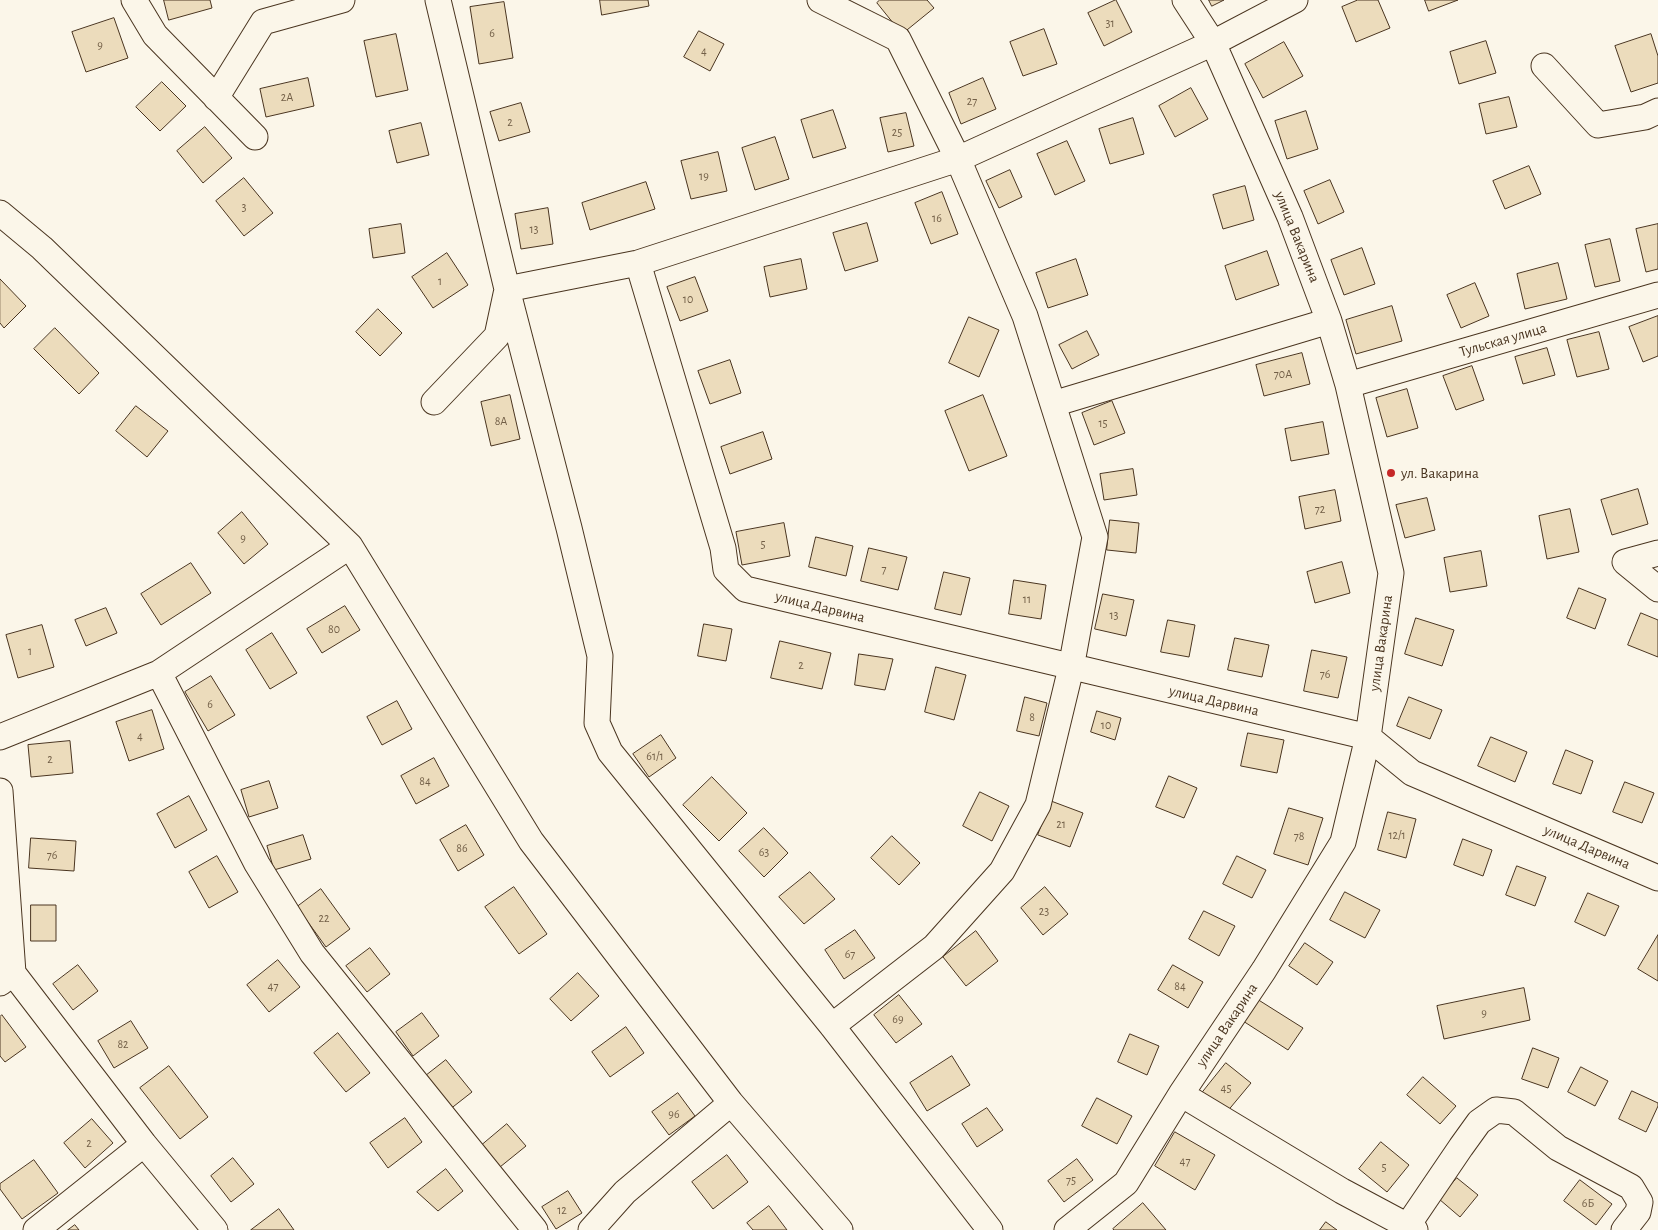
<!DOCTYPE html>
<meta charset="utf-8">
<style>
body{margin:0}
canvas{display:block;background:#fbf6e9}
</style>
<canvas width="1658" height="1230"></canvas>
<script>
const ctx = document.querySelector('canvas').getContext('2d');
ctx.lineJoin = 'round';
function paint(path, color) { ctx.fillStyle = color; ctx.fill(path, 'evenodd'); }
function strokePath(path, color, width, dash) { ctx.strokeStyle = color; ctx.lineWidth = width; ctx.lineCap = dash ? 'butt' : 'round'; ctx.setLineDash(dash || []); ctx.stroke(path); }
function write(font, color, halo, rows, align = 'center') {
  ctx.font = font + ' "Alegreya Sans",sans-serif'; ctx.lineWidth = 4; ctx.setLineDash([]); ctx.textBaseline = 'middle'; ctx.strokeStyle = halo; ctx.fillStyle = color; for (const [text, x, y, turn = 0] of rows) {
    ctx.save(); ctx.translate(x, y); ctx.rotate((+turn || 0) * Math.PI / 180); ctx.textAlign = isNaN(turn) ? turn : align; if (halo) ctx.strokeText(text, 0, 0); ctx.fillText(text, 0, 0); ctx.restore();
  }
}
const building = new Path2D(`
 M164,0H210L212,8L169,20Z
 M600,0H648L649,6L602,15Z
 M880,0H927L934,8L902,34L877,3Z
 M1116,0L1132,32L1104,46L1088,13Z
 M1209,0H1224L1212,6Z
 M1358,0H1378L1390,28L1356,42L1342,7Z
 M1425,0H1458L1429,11Z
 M504,2L513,58L479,64L470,7Z
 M114,18L128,58L86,72L72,32Z
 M1044,29L1057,64L1023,76L1010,42Z
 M699,31L724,44L710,71L684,57Z
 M396,34L408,90L376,97L364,41Z
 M1651,34L1658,56V83L1631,92L1615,46Z
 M1486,41L1496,73L1459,84L1450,52Z
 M1284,42L1303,76L1263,98L1245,64Z
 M308,78L314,106L266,117L260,89Z
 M983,78L996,109L961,124L949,93Z
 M162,82L186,106L160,131L136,107Z
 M1191,88L1208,119L1175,137L1159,106Z
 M1509,97L1517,127L1486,134L1479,104Z
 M521,103L530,132L499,141L490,112Z
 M833,110L846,148L813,158L801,120Z
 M1306,111L1318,149L1287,159L1275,121Z
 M906,113L914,146L888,152L880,118Z
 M1133,118L1144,154L1110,164L1099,129Z
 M421,123L429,155L397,163L389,131Z
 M205,127L232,158L203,183L177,151Z
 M775,137L789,179L755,190L742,148Z
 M1067,141L1085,181L1055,195L1037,154Z
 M718,152L727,191L691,199L681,161Z
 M1529,166L1541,194L1505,209L1493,181Z
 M1010,170L1022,197L999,208L986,181Z
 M244,178L273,213L244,236L216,201Z
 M1330,180L1344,212L1318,224L1304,191Z
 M646,182L655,209L590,230L582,203Z
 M1245,186L1254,220L1223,229L1213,195Z
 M942,192L958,234L931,244L915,203Z
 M548,208L553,244L521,249L515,214Z
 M867,223L878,261L845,271L833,233Z
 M401,224L405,253L373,258L369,229Z
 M1658,224V269L1646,272L1636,229Z
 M1610,239L1620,281L1595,287L1585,245Z
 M1362,248L1375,284L1344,295L1331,260Z
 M1267,251L1279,285L1236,300L1225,266Z
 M447,253L468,285L433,308L412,277Z
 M801,259L807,289L770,297L764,267Z
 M1076,259L1088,295L1048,308L1036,273Z
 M1558,263L1567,299L1525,309L1517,274Z
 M695,277L708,311L680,321L667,287Z
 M0,279L26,306L4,328L0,323Z
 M1475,283L1489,316L1461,328L1447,295Z
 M1392,306L1402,341L1356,354L1346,320Z
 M378,309L402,333L380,356L356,332Z
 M1658,316V356L1643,362L1629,327Z
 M969,317L999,330L979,377L949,363Z
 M55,328L99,373L79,394L34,349Z
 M1087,331L1099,355L1072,369L1059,345Z
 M1599,332L1609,369L1577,377L1567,340Z
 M1547,348L1555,375L1523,384L1515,357Z
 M1302,353L1310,384L1264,396L1256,365Z
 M730,360L741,393L710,404L698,371Z
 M1472,366L1484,400L1456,410L1443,376Z
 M1407,389L1418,428L1387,437L1376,398Z
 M510,395L520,439L491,446L481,402Z
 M983,395L1007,456L969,471L945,411Z
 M1112,401L1125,433L1094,445L1082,413Z
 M136,406L168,431L147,457L116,431Z
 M1323,422L1329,454L1291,461L1285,429Z
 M763,432L772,459L730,474L721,447Z
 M1133,469L1137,495L1104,500L1100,474Z
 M1638,489L1648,524L1612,535L1601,500Z
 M1335,490L1341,521L1305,529L1299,497Z
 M1427,498L1435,530L1405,538L1396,505Z
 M1570,509L1579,552L1547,559L1539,516Z
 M242,512L268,544L244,564L218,533Z
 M1110,520L1139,523L1136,553L1107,550Z
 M784,523L790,556L742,565L736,532Z
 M816,537L853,546L846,576L809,567Z
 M869,548L907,557L898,590L861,581Z
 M1481,551L1487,586L1450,592L1444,558Z
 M1342,562L1350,593L1315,603L1307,572Z
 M191,563L211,593L161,625L141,594Z
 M944,572L970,578L961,615L935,609Z
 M1014,580L1046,585L1041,619L1009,614Z
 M1579,588L1606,599L1595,629L1567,618Z
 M1103,594L1134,600L1126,636L1095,629Z
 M345,606L360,630L322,653L307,629Z
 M106,608L117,633L86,646L75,620Z
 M1641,613L1658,620V657L1628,645Z
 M1416,618L1454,630L1442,666L1405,654Z
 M1168,620L1195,625L1189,657L1161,652Z
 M704,624L732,629L726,661L698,656Z
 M42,625L54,667L18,678L6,635Z
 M272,633L297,673L270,689L246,650Z
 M1235,638L1269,645L1262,677L1228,670Z
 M780,641L831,653L822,689L771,678Z
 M1312,650L1347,657L1338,698L1304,691Z
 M859,654L893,659L885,690L855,685Z
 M936,667L966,675L954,720L925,712Z
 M211,676L235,715L208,731L185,692Z
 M1025,697L1047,703L1039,736L1017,731Z
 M1409,697L1442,710L1430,739L1397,726Z
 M397,701L412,729L382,745L367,717Z
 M152,710L164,749L129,761L116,722Z
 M1097,711L1121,718L1115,740L1091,732Z
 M1248,733L1284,740L1277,773L1241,766Z
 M661,735L676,758L649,777L633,754Z
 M1491,737L1527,752L1515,782L1478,766Z
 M70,741L73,773L31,777L28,745Z
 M1566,750L1593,761L1581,794L1553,784Z
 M434,758L449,786L416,804L401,776Z
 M1169,776L1197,788L1184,818L1156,807Z
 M712,777L747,813L719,841L683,805Z
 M269,781L278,808L249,817L241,790Z
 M1625,782L1654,793L1642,823L1613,812Z
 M980,792L1009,806L992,841L963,826Z
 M189,796L207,830L175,848L157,814Z
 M1051,801L1083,813L1070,847L1038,835Z
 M1289,808L1323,818L1308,865L1274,854Z
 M1388,812L1416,819L1406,858L1378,850Z
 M466,825L484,855L458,871L440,840Z
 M764,828L788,853L764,877L739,851Z
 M303,835L311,859L274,870L267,846Z
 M892,836L920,863L899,885L871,858Z
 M31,838L76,841L74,871L29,868Z
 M1463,839L1492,850L1483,876L1454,865Z
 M217,856L238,892L209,908L189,872Z
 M1237,856L1266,870L1252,898L1223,884Z
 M1517,866L1546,877L1535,906L1506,895Z
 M810,872L835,899L804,924L779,897Z
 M514,887L547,934L519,954L485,907Z
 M1045,887L1068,914L1043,935L1021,908Z
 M321,889L350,929L326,947L297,907Z
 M1345,892L1380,910L1365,938L1330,920Z
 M1588,893L1619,906L1605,936L1575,922Z
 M31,905H56V941H31Z
 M1204,911L1235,926L1219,956L1189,939Z
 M855,930L875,958L844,979L825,950Z
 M976,931L998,961L966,986L943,957Z
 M1658,935V981L1638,969Z
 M1305,943L1333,962L1317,985L1289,966Z
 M370,948L390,974L367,992L346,966Z
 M278,960L300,987L269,1012L247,985Z
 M78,965L98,991L73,1010L53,984Z
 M1173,965L1203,982L1188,1008L1158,990Z
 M578,973L599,996L571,1021L550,999Z
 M1524,988L1530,1020L1444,1039L1437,1006Z
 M899,995L922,1024L896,1043L874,1015Z
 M1257,999L1303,1028L1288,1050L1243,1021Z
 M422,1013L439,1036L413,1056L396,1032Z
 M2,1015L26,1047L5,1062L0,1056V1017Z
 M131,1021L148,1048L114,1068L98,1041Z
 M626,1027L644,1053L610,1077L592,1052Z
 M338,1033L370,1073L346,1092L314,1053Z
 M1130,1034L1159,1046L1147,1075L1118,1062Z
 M1533,1048L1559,1058L1548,1088L1522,1079Z
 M952,1056L970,1085L927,1111L910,1083Z
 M446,1060L472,1092L449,1110L423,1078Z
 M1226,1063L1251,1083L1226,1113L1202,1093Z
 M169,1066L208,1117L180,1139L140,1088Z
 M1581,1067L1608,1081L1595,1106L1568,1092Z
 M1423,1077L1456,1106L1440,1124L1407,1095Z
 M1632,1091L1658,1103V1106L1646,1132L1619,1119Z
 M678,1093L695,1116L669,1135L652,1112Z
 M1097,1098L1132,1116L1117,1144L1082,1126Z
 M987,1108L1003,1130L977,1147L962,1124Z
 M405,1118L422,1142L388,1168L370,1143Z
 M92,1119L113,1143L85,1168L64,1143Z
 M507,1124L526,1146L500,1167L482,1145Z
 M1175,1132L1215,1155L1195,1190L1155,1166Z
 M1381,1142L1409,1165L1387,1192L1359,1169Z
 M727,1155L748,1182L713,1209L692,1182Z
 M233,1158L254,1184L231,1202L211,1176Z
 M1077,1159L1093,1180L1064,1202L1048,1181Z
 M34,1160L58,1193L22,1219L0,1189V1184Z
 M446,1169L463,1191L438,1211L417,1192Z
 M1457,1178L1478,1195L1460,1217L1439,1199Z
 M1580,1180L1612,1204L1596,1225L1564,1201Z
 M568,1191L582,1213L556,1229L542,1207Z
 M1143,1203L1166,1230H1114L1113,1229Z
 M769,1206L787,1230H753L747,1223Z
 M279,1209L294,1230H251Z
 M1326,1222L1337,1230H1320Z
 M75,1225L79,1230H68Z`);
const minor = new Path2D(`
 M134,0L155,35L255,137
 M438,0L507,289L569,528L600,656L597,723L610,752L832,1026L990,1230
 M820,0L898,39L958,159L1025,316L1095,537L1071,668L1038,805L1002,871L934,947L832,1026
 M1544,66L1598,125L1645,117L1658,111
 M216,98L263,22L342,0
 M0,213L42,248L350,546
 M638,263L723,548L726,570L745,589L1368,737L1412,773L1658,878
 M507,289L638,263L958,159L1213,43L1295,0
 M1348,385L1658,295
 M434,402L497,336L506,294
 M1053,404L1329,321
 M1658,553L1625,562L1658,589
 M159,673L257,864L312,953L535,1230
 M0,737L159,673L350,546L531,841L731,1103L840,1230
 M0,791L13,973L0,983
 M13,973L144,1144L215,1230
 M1181,1094L1342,1191L1415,1230
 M1408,1225L1461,1147L1479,1122L1496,1110L1514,1112L1558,1148L1631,1187L1640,1202L1638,1212L1624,1230
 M36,1230L144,1144
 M591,1230L625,1192L731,1103
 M1067,1230L1126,1183L1181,1094L1264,970L1343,842L1368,737L1391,573L1348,385L1329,321L1290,217L1213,43L1185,0`);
const markers = [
 [1391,473,5,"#c62828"]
];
const numberNames = [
 ["31",1110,23],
 ["6",492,33],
 ["9",100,45],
 ["4",704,51],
 ["2А",287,97],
 ["27",972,101],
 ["2",510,122],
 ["25",897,132],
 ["19",704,176],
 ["3",244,207],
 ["16",937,218],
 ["13",534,229],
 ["1",440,281],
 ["10",688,299],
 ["70А",1283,374],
 ["8А",501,421],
 ["15",1103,423],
 ["72",1320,509],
 ["9",243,538],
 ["5",763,544],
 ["7",884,569],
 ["11",1027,599],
 ["13",1114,615],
 ["80",334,629],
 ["1",30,651],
 ["2",801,665],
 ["76",1325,674],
 ["6",210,704],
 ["8",1032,717],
 ["10",1106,725],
 ["4",140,736],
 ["61/1",655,756],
 ["2",50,759],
 ["84",425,781],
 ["21",1061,824],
 ["12/1",1397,835],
 ["78",1299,836],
 ["86",462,848],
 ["63",764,852],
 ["76",52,855],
 ["23",1044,911],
 ["22",324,918],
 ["67",850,954],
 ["47",273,986],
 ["84",1180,986],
 ["9",1484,1013],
 ["69",898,1019],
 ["82",123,1044],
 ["45",1226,1088],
 ["96",674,1114],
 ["2",89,1143],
 ["47",1185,1161],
 ["5",1384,1167],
 ["75",1071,1180],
 ["6Б",1588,1203],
 ["12",562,1210]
];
const streetNames = [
 ["улица Вакарина",1297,237,68],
 ["Тульская улица",1503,340,-16],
 ["улица Дарвина",820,607,14],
 ["улица Вакарина",1381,643,-82],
 ["улица Дарвина",1214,701,13],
 ["улица Дарвина",1587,847,23],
 ["улица Вакарина",1227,1025,-56]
];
const poiNames = [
 ["ул. Вакарина",1401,473]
];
paint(building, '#ecdcbc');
strokePath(building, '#4a3520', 1);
strokePath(minor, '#4a3520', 27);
strokePath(minor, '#fbf6e9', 25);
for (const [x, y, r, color] of markers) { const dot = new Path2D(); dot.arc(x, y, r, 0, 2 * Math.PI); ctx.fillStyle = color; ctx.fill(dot); strokePath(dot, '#fbf6e9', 2); }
write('12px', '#725f47', null, numberNames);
write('15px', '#4a3520', '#fbf6e9', streetNames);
write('15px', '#4a3520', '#fbf6e9', poiNames, 'left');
</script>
